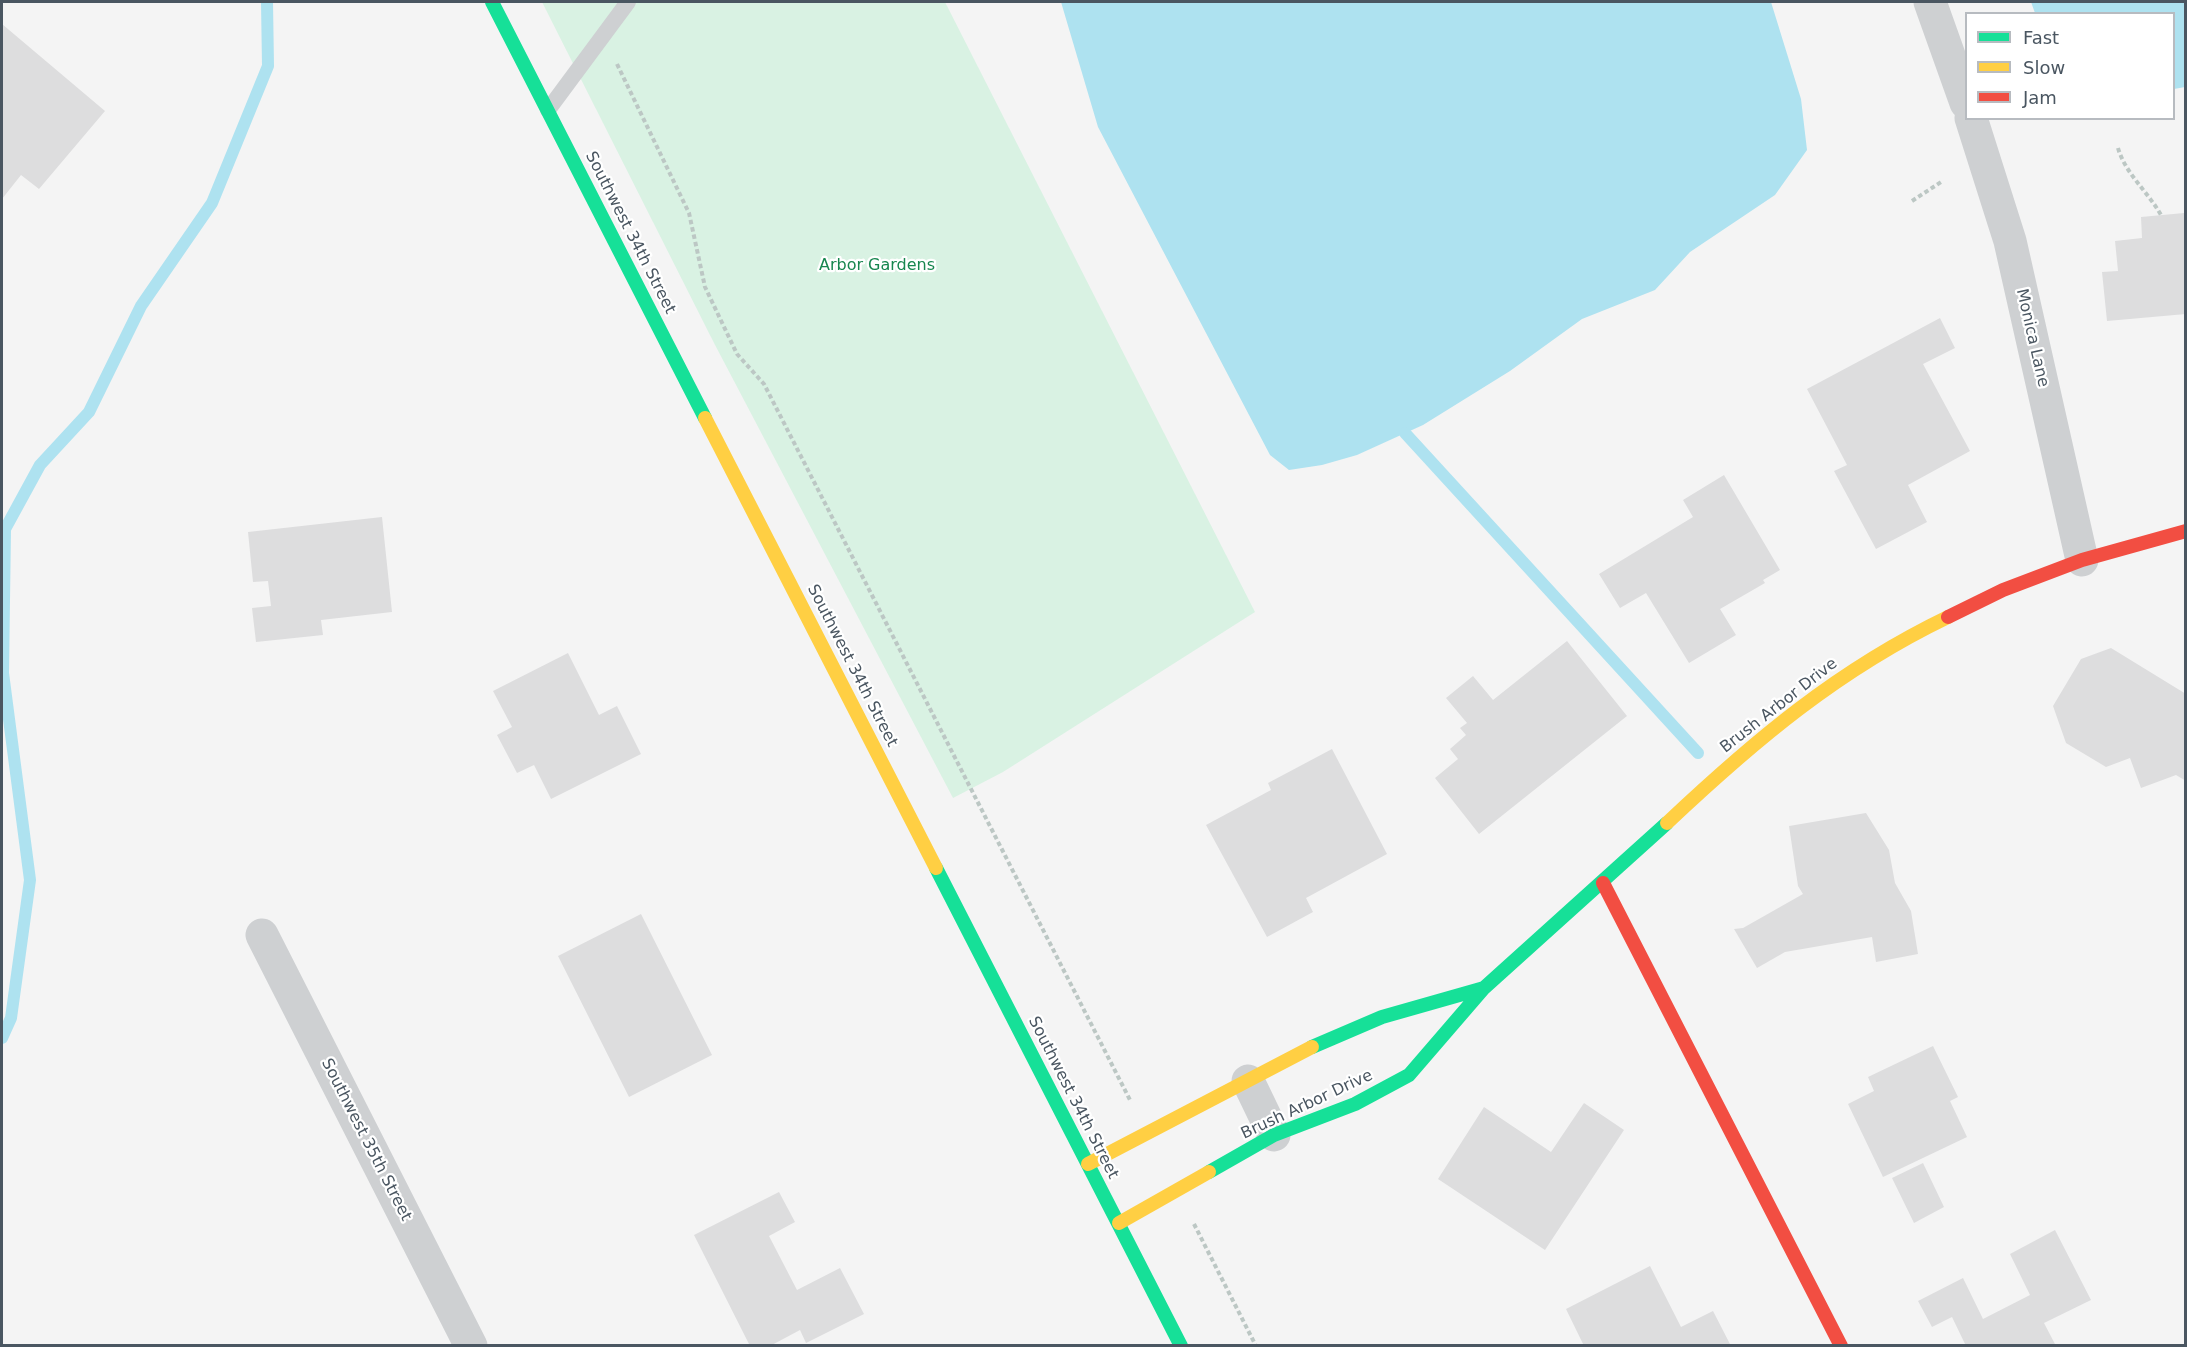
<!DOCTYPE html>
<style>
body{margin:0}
#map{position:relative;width:2187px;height:1347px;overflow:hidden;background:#f4f4f4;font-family:"DejaVu Sans",sans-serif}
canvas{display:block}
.frame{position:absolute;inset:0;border:3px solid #4a5661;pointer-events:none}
.legend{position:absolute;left:1965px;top:12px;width:210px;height:108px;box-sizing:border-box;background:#fff;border:2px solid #b7bbc0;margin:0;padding:8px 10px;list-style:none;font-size:18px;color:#4a5661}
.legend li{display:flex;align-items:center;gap:12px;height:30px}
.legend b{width:30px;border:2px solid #b7bbc0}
</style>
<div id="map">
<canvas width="2187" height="1347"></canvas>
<div class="frame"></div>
<ul class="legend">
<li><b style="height:8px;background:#16e098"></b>Fast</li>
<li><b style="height:8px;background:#ffcf43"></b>Slow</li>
<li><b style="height:8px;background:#f24e42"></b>Jam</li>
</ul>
</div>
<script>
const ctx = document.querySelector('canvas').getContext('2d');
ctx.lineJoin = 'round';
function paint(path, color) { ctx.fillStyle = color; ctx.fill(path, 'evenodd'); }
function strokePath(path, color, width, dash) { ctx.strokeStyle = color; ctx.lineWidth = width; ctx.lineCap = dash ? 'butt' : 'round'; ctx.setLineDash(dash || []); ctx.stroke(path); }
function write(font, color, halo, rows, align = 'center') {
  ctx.font = font + ' "DejaVu Sans",sans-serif'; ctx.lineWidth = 4.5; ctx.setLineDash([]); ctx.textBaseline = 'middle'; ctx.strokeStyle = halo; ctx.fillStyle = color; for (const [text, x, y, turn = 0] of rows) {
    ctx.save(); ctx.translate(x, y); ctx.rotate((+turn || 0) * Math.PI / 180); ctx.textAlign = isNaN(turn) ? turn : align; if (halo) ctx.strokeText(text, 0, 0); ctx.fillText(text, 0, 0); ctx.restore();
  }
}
const green = new Path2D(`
 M542,2H945L1255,612L1003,772L953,798L714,343Z`);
const water = new Path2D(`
 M1061,2H1771L1801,99L1807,150L1775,195L1690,252L1655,290L1582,319L1510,371L1423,425L1357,455L1322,465L1289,470L1270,455L1098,127Z
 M2031,2H2185V87L2174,89V14L2035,13Z`);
const stream = new Path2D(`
 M1405,433L1698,753
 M2,1038L11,1018L30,880L3,673L5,529L40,465L89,412L141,306L212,203L268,66L267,2`);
const building = new Path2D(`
 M2,24L105,111L39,189L21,175L2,199Z
 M2184,213L2186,314L2107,321L2102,272L2118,271L2115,241L2142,238L2141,217Z
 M1940,318L1955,348L1923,364L1970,451L1908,485L1927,522L1876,549L1834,471L1847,465L1807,389Z
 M1724,475L1780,570L1763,580L1765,583L1720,609L1736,635L1689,663L1646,593L1620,608L1599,574L1693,517L1683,500Z
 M382,517L392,612L321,620L323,635L256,642L252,608L271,606L268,581L253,582L248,532Z
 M1567,641L1627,716L1479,834L1435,778L1458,759L1450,749L1466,735L1460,728L1467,723L1446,698L1473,676L1493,700Z
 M2111,648L2186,694V781L2176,775L2141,788L2130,758L2106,767L2066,743L2053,706L2081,659Z
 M568,653L599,715L617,706L641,754L551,799L534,765L517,773L497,735L512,727L493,691Z
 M1332,749L1387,854L1306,898L1313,912L1267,937L1206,825L1271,790L1268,783Z
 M1866,813L1889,850L1895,883L1911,911L1918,954L1876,962L1872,937L1785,952L1757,968L1734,929L1743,928L1803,894L1798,886L1789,826Z
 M641,914L712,1055L629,1097L558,956Z
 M1933,1046L1958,1097L1950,1101L1967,1137L1883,1177L1848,1104L1874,1091L1868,1077Z
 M1584,1103L1624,1130L1545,1250L1438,1179L1484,1107L1551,1152Z
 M1923,1163L1944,1207L1914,1223L1892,1178Z
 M779,1192L795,1222L769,1236L797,1290L840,1268L864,1314L806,1343L800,1330L770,1346H750L694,1235Z
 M2055,1230L2091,1300L2044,1323L2056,1346H1966L1952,1317L1932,1327L1918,1301L1963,1278L1983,1319L2030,1295L2010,1254Z
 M1650,1266L1681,1327L1713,1311L1731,1346H1584L1566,1309Z`);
const path = new Path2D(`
 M617,64L689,213L705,287L737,354L764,384L1130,1100
 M2118,148C2125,173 2148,192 2161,215
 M1912,201L1941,182
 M1194,1224L1256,1346`);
const lane = new Path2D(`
 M548,110L628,2`);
const street = new Path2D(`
 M1930,2L1966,103
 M1971,118L2010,241L2082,560
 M262,935L471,1346
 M1248,1081L1274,1135`);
const fast = new Path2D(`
 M492,2L705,418
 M936,868L1181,1346
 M1484,988L1667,823
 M1209,1172L1274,1135L1355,1104L1409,1075L1484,988L1382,1017L1312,1047`);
const slow = new Path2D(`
 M705,418L936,868
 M1667,823C1755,740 1838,670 1948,617
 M1088,1164L1312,1047
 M1119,1223L1209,1172`);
const jam = new Path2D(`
 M1948,617L2003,590L2082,560L2186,531
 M1603,883L1841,1346`);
const streetNames = [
 ["Southwest 34th Street",630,233,63],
 ["Monica Lane",2032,338,77],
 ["Southwest 34th Street",852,666,63],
 ["Brush Arbor Drive",1779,706,-38],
 ["Southwest 34th Street",1073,1098,63],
 ["Brush Arbor Drive",1307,1105,-25],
 ["Southwest 35th Street",366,1140,63]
];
const parkNames = [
 ["Arbor Gardens",877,266]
];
paint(green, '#d9f2e3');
paint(water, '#aee2f0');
strokePath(stream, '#aee2f0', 12);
paint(building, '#ddddde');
strokePath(path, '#bcc7c4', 4, [4.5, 3]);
strokePath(lane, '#ced0d2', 16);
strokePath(street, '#ced0d2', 33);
strokePath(fast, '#16e098', 14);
strokePath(slow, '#ffcf43', 14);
strokePath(jam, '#f24e42', 14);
write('16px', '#4a5661', '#fff', streetNames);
write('16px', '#17864f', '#fff', parkNames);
</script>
